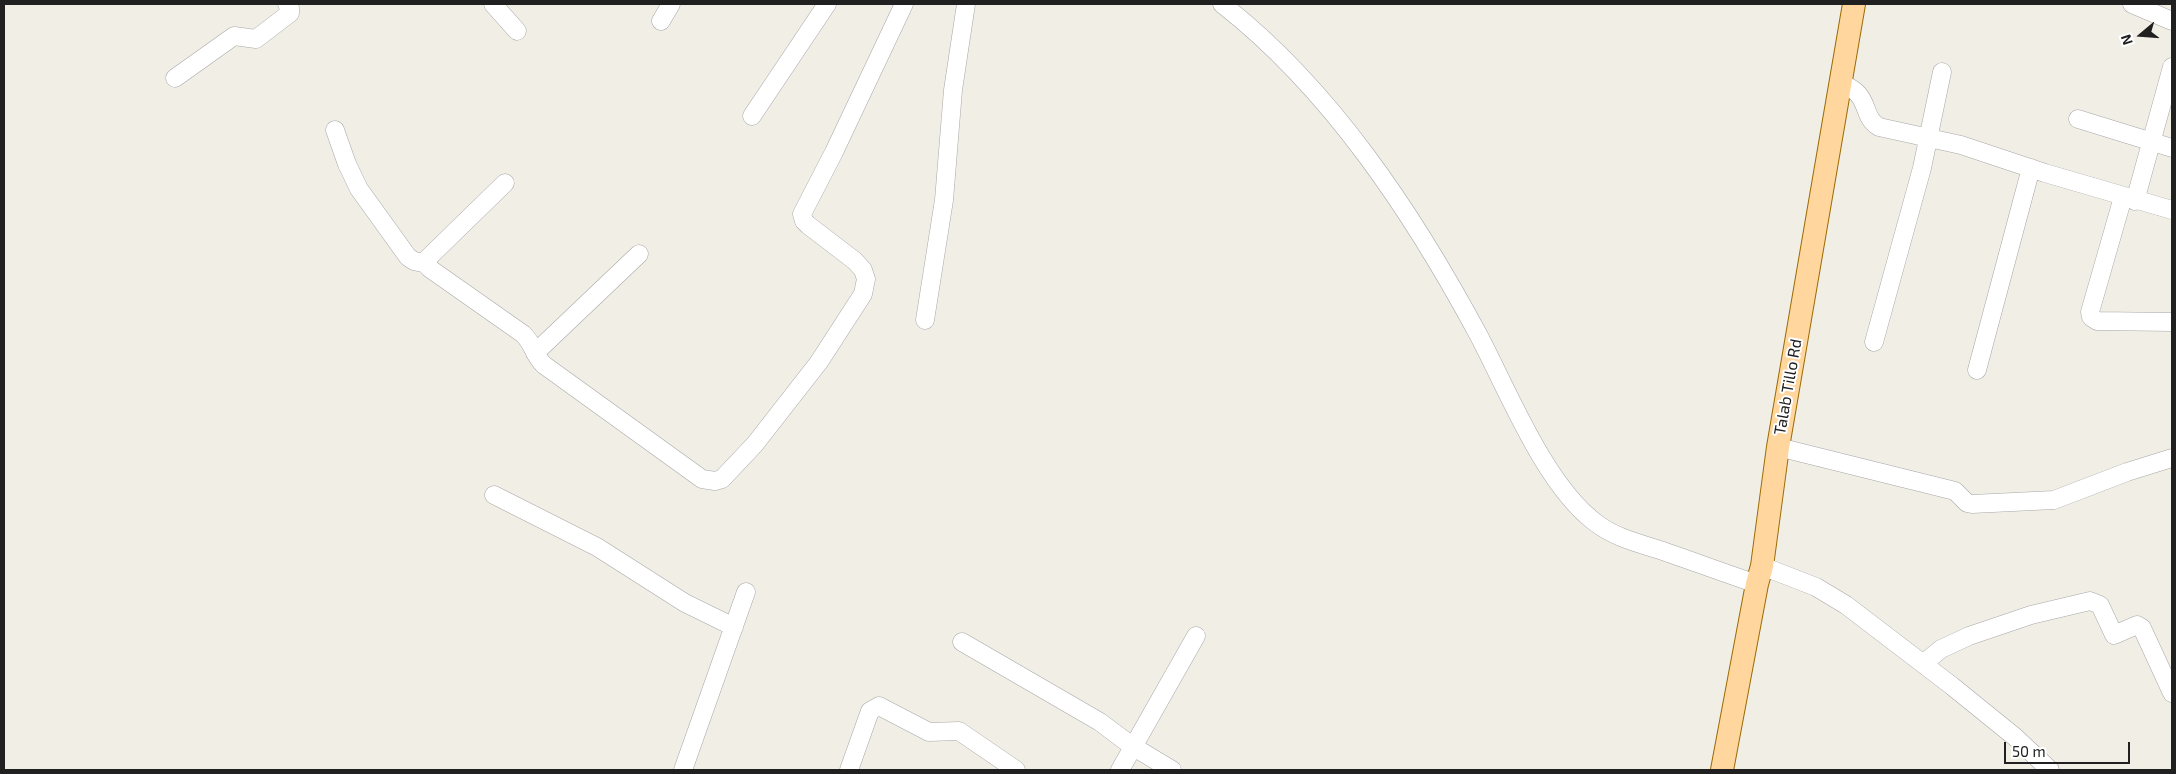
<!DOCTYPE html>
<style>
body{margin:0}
#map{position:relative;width:2176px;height:774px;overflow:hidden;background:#f1eee6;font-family:"Exo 2",sans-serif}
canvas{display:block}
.frame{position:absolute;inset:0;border:5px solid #202020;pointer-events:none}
.north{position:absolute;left:2116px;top:10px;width:50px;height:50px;-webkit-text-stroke:4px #fff;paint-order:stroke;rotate:252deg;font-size:14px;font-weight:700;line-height:20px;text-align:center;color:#202020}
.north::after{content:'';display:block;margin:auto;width:18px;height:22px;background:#202020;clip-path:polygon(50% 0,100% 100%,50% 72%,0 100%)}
.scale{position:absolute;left:2004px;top:742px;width:126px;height:22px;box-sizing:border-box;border:2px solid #202020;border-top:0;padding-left:6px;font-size:15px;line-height:18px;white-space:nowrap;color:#202020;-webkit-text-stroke:4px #fff;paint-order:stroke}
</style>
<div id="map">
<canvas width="2176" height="774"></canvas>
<div class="frame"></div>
<div class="north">N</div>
<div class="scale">50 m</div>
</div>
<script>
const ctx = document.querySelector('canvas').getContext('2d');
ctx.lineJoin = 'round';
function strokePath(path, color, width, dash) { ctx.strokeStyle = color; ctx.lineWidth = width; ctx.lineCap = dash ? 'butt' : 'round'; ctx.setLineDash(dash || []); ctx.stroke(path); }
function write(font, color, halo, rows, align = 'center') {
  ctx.font = font + ' "Exo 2",sans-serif'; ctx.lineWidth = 4; ctx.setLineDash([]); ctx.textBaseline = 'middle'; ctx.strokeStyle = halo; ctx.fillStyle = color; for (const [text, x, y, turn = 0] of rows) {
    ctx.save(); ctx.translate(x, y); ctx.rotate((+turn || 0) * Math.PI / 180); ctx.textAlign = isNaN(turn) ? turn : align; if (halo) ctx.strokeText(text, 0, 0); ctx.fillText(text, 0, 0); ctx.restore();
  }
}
const minor = new Path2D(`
 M493,4L517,31
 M1222,4C1331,89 1414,215 1479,336C1509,393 1545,485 1596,523C1614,537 1638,543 1660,550C1692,561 1724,573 1757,584
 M2132,4L2172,21
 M661,21L671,4
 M175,78L234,36L256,39L290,13V8L287,4
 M1841,83C1847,86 1854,89 1858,94C1868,105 1865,119 1879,127L1961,145L2045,173L2172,210
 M752,116L827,4
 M2078,119L2172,148
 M335,130L347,164L359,189L408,257L414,261L427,264
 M505,183L428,258L427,261L429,268L523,334C533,343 534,356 544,365L702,479L715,481L722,479L755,444L819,362L863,294L866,279L863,270L855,261L808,225L804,221L802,214L834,152L904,4
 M2123,197L2090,312L2091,317L2097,321L2172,322
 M2135,201L2172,67
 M925,320L944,200L953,90L966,4
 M1874,342L1922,168L1942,72
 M535,353L639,254
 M1977,370L2031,168
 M1778,447L1955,491L1967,503L1972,504L2054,500L2127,472L2172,458
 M494,495L597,547L685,603L734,627
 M1762,566L1816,587L1846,605L1952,686L2015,737L2050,770
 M962,642L1100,722L1132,746L1172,770
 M1924,663L1941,649L1969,636L2031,615L2090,601L2100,605L2114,635L2137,625L2142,628L2172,693
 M683,770L746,592
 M849,770L870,711L879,706L929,732L959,731L1016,770
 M1120,770L1196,636`);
const major = new Path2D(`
 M1722,770L1757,584L1762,566L1778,447L1854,4`);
const streetNames = [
 ["Talab Tillo Rd",1788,387,-80]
];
strokePath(minor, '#a7a7a7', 19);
strokePath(major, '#9c6b00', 24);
strokePath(minor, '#fff', 18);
strokePath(major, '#ffd69d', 22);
write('16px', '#202020', '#fff', streetNames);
</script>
